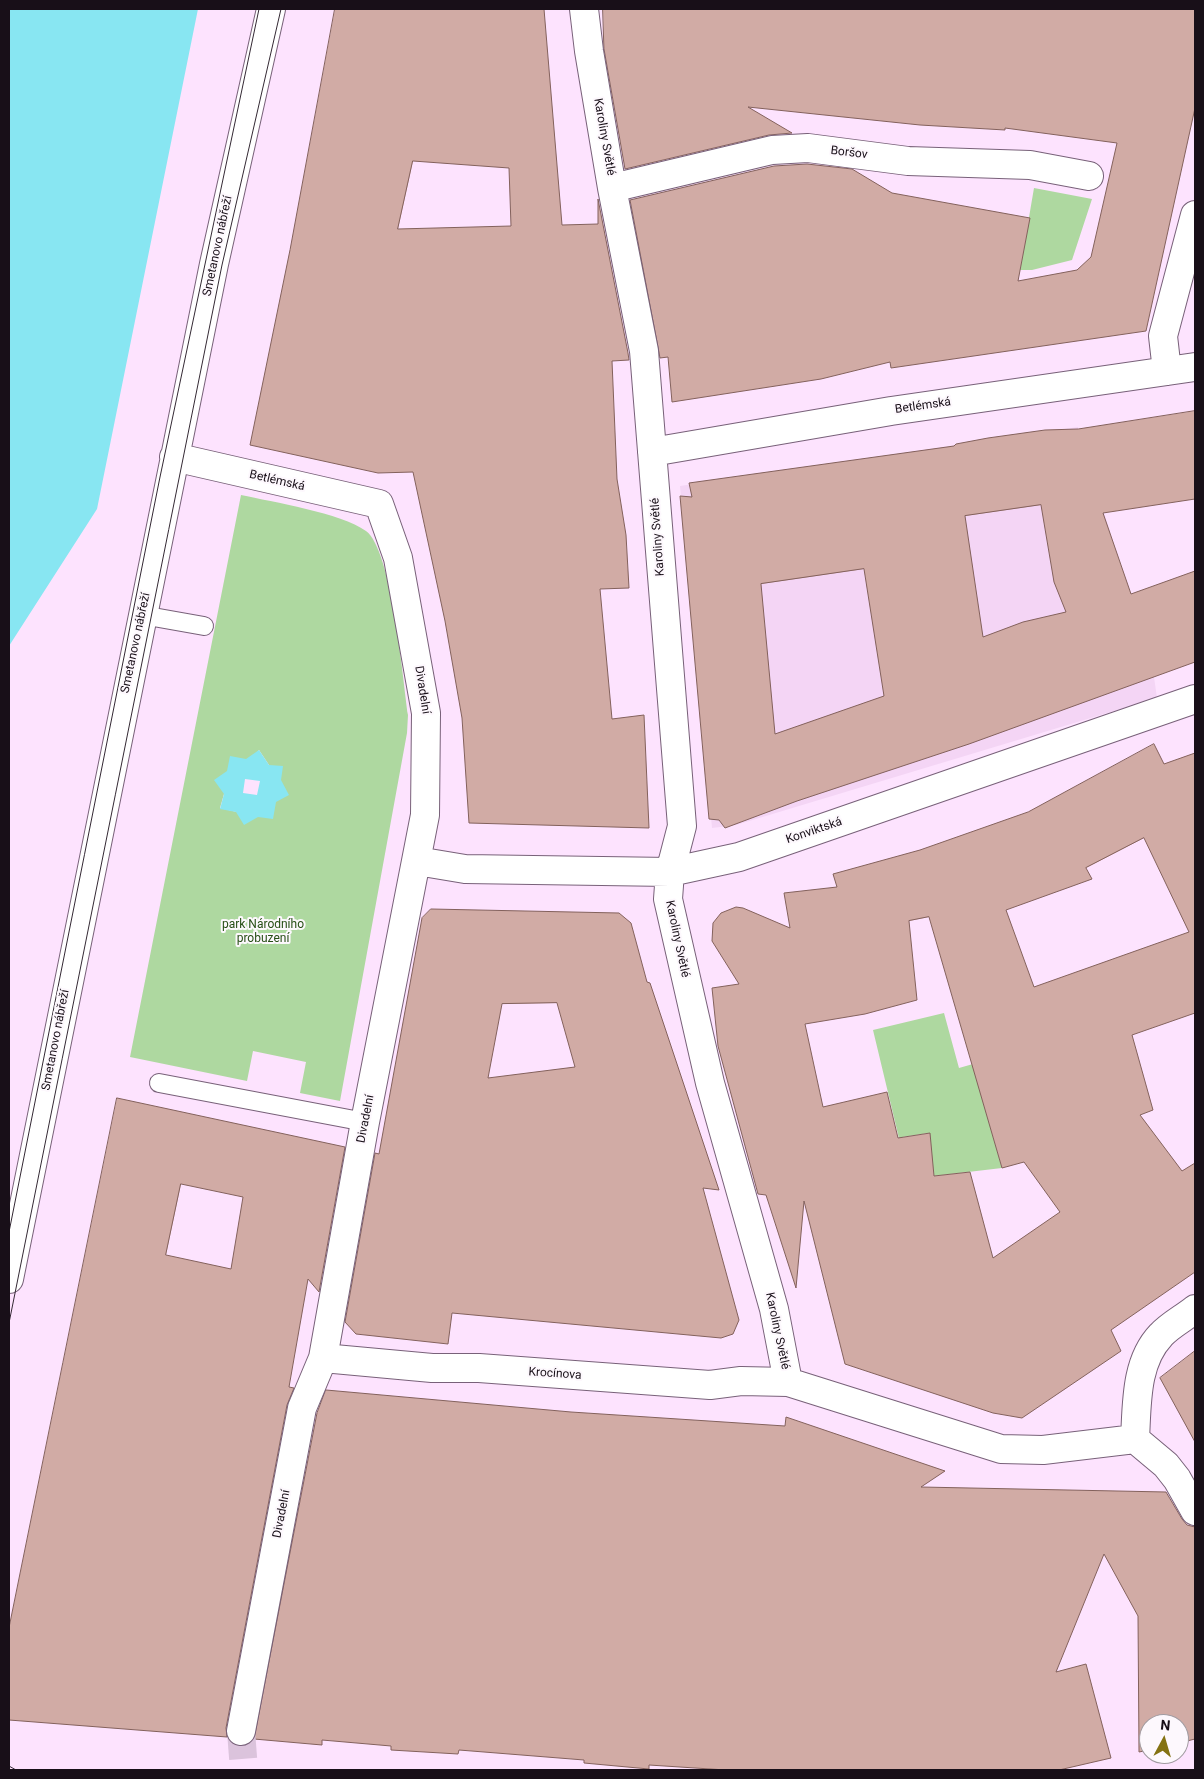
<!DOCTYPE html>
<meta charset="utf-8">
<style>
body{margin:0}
#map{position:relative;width:1204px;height:1779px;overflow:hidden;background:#fde3fe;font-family:Roboto,sans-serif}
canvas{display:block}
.frame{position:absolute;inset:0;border:10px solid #180f18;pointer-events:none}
.north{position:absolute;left:1139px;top:1714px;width:50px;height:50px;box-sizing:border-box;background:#fdf8fd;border:1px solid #a19ba1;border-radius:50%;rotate:6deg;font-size:14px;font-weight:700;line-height:20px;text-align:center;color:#180f18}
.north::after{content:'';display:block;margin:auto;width:18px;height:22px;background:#847213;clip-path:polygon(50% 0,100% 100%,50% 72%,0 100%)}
</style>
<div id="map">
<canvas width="1204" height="1779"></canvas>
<div class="frame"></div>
<div class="north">N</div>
</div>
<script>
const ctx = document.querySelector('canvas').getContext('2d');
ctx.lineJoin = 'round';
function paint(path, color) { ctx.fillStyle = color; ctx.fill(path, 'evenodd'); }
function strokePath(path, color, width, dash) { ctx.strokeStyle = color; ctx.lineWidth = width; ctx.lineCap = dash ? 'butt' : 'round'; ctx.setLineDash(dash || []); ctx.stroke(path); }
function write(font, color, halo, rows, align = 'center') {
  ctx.font = font + ' Roboto,sans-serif'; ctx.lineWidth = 4; ctx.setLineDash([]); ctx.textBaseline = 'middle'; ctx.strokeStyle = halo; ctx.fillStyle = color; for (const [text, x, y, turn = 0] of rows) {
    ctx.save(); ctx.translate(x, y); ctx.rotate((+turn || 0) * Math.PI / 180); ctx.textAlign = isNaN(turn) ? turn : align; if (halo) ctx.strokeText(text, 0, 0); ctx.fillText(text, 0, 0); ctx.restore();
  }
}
const built = new Path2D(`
 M1078,427L1154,677L1157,698L736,825L712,828L680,486Z`);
const green = new Path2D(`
 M1034,188L1092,199L1072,260L1032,270H1020Z
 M241,495C273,502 341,513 366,531C392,550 403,680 408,715L407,733L340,1101L300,1093L306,1062L253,1051L247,1081L130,1057ZM259,750L269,765L258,817L220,808L224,794Z
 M944,1013L959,1068L973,1064L1002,1168L934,1176L929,1133L903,1137L909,1180L873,1030Z`);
const water = new Path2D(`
 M9,9H198L97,509L9,646Z
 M259,750L269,765L283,766L281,780L289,795L276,802L273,819L258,817L244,825L236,812L220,809L224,794L214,780L227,771L230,756L246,759ZM245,779L260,781L257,795L243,793Z`);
const building = new Path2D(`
 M335,9H544L562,225L598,224V199L628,353L629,360L612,361L617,479L626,535L629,588L600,589L612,719L644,715L649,828L469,823L462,718L445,621L413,472L378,473L250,445L290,250ZM413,161L509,168L511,226L398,229Z
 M603,9H1195V108L1146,331L891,368L890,362L821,379L672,402L668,357L660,358L630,200L774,166L807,164L852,169L892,193L1030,218L1018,281L1077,270L1091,257L1117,143L1005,128V130L920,125L748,107L792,133L769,135L625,169L604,49Z
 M1195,411V499L1103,513L1131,594L1195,571V662L969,744L797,801L725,828L719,820L709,819L680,496L692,497L689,483L954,446L956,444L988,438L1045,430L1078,429ZM1041,505L1054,582L1066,612L1023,622L983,637L965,516ZM864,569L884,696L775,734L761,584Z
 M1154,744L1164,764L1195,753V1013L1132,1035L1153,1110L1140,1115L1182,1171L1195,1163V1272L1111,1330L1121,1351L1022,1418L993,1413L845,1364L804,1201L796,1288L766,1195L758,1194L718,1046L712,988L739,984L712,941L713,923L721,913L736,907L743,908L790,928L784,893L837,887L833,874L920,850L1028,812ZM1144,838L1189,932L1034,987L1006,910L1092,879L1086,868ZM929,917L1002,1168L1024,1162L1060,1212L993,1258L970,1172L934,1176L930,1133L898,1138L887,1092L823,1107L805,1024L865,1014L917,1000L909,921Z
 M431,909L619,913L631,923L647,982L650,983L719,1190L703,1188L739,1320L733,1334L721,1338L452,1313L448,1344L356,1334L345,1322L375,1153L379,1154L422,918ZM557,1003L575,1067L488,1078L502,1004Z
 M117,1098L345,1147L319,1292L308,1279L289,1387L294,1388L287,1405L226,1728L227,1737L9,1720V1628ZM181,1184L243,1197L231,1269L166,1255Z
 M1195,1351V1442L1160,1378Z
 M326,1390L571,1412L785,1426L786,1417L945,1471L921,1487L1166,1492L1182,1519L1187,1525L1195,1527V1739L1179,1743V1724H1149V1750L1139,1752L1138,1616L1104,1554L1056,1672L1086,1664L1111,1758L1059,1770H726L649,1765V1769L584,1763V1760L459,1750L458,1754L391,1750V1746L322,1740V1745L254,1739L317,1413Z`);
const minorTunnel = new Path2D(`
 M241,1731L244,1770`);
const service = new Path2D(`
 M142,615L204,626
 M159,1083L365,1122`);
const minor = new Path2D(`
 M584,9L589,51L612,188L644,351L682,826L670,872L668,899L710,1083L774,1309L788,1382L1001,1449L1043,1450L1135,1439L1166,1465L1177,1479L1195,1511
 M612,188L772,150L808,148L908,161L1030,165L1089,176
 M1167,371L1163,336L1195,215
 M652,452L891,411L1195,367
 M174,457L379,504L398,558L426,713L425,815L365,1122L323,1358L302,1408L241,1731
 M417,861L465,869L670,872L739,857L1195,699
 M9,1279L214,264L271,9
 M323,1358L432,1368H479L710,1385L741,1381L788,1382
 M1135,1439C1137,1405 1135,1362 1161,1335C1170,1325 1184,1318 1195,1309`);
const tram = new Path2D(`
 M9,1232L160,477L259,9
 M9,1323L222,265L281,9
 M9,1766L16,1770`);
const streetNames = [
 ["Karoliny Světlé",604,137,80],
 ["Boršov",849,153,7],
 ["Smetanovo nábřeží",218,246,-78],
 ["Betlémská",923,406,-8],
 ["Betlémská",277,481,13],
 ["Karoliny Světlé",658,537,-94],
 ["Smetanovo nábřeží",136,643,-78],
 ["Divadelní",422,690,81],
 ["Konviktská",814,831,-19],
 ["Karoliny Světlé",677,939,78],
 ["Smetanovo nábřeží",56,1040,-79],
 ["Divadelní",366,1119,-79],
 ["Karoliny Světlé",777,1331,78],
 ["Krocínova",555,1374,4],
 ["Divadelní",282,1514,-79]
];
const parkNames = [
 ["park Národního",263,925],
 ["probuzení",263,939]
];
paint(built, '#f4d5f5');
paint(green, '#aed8a0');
paint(water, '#88e6f2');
paint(building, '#d1aba5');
strokePath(building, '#83615c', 1);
strokePath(minorTunnel, '#dbc3dc', 28, [28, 14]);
strokePath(service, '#786179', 20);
strokePath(minor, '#786179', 30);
strokePath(service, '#fff', 18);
strokePath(minor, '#fff', 28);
strokePath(tram, '#342934', 1);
write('12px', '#180f18', '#fdf8fd', streetNames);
write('12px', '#264e15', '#fdf8fd', parkNames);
</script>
